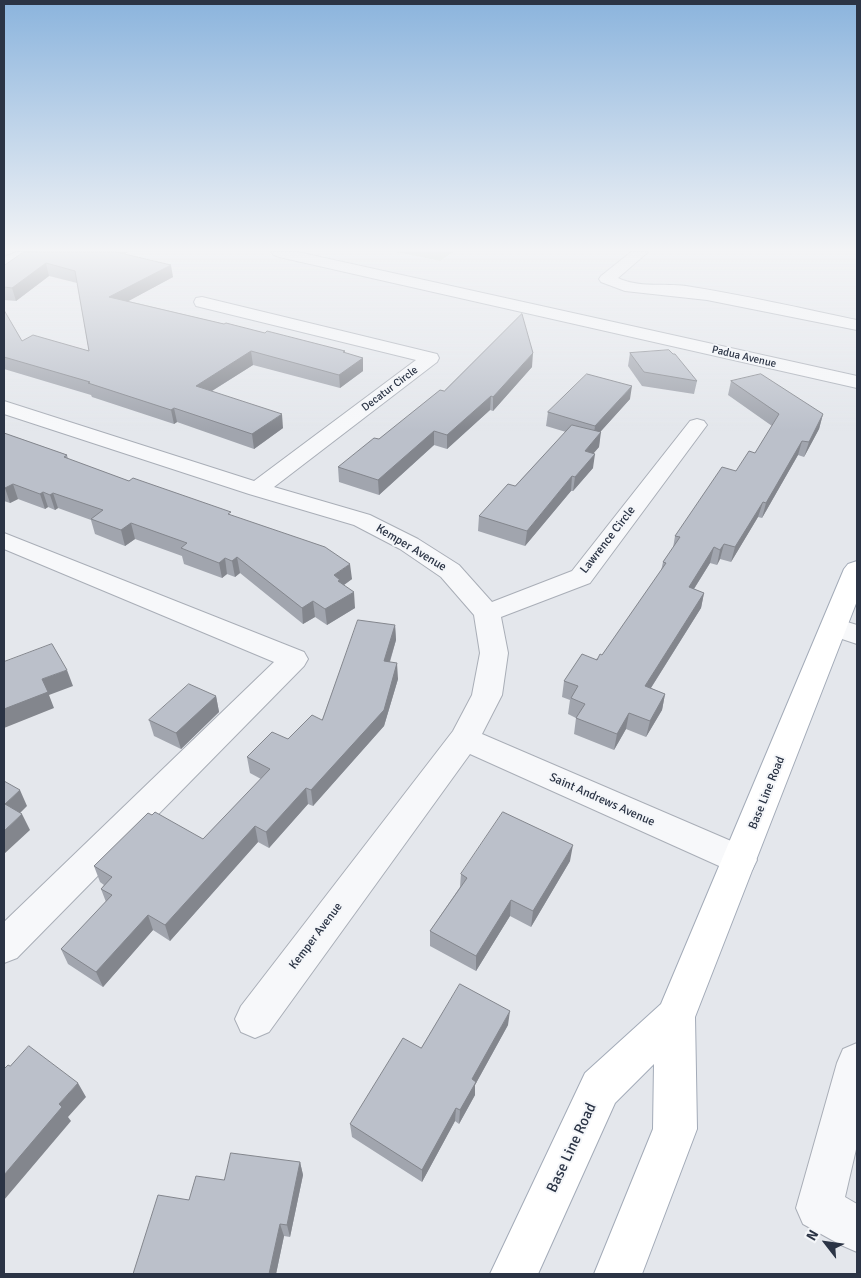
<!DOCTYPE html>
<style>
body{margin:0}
#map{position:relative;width:861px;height:1278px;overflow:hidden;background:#e4e7ec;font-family:Signika,sans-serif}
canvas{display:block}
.frame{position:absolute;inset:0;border:5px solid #2b3445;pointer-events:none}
.north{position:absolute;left:801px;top:1218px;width:50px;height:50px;-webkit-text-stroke:4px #f4f6f9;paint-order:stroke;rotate:300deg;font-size:14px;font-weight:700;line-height:20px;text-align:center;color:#2b3445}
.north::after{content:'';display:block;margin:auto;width:18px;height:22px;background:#2b3445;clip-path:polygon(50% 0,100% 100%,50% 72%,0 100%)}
</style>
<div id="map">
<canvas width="861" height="1278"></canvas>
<div class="frame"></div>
<div class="north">N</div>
</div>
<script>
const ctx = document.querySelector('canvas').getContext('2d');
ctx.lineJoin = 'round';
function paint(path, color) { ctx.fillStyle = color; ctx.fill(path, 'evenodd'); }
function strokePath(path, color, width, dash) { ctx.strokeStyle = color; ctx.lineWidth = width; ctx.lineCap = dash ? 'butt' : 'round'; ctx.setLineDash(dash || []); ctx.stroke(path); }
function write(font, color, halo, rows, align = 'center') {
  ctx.font = font + ' Signika,sans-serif'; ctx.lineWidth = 4; ctx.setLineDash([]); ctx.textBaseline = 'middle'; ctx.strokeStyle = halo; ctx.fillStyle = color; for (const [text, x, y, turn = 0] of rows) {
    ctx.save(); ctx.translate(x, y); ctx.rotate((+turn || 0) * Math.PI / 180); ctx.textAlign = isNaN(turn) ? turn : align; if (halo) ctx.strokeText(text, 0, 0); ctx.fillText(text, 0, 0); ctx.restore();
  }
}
const green = new Path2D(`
 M397,252H453L440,261Z`);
const minor = new Path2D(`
 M16,252H37L34,255L4,267V257Z
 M271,252H298L857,376V388L279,257L274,255Z
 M631,252H648L618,278C638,288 664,283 686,286C744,295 800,308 857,320V330L707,300L625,291L601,282L599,279L601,276Z
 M202,297L437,354L439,358L437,362L274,487L370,515L418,539L459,565L492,602L572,571L690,421L697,419L704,421L707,425L704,429L590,583L501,617L508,653L502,695L482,734L752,850L757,860L752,870L740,875L728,870L470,754L269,1032L255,1038L241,1032L235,1019L241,1006L453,731L472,695L480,653L474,615L441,577L400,549L354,525L249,494L4,414V401L254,481L416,360L196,306L194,302L196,298Z
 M4,533L304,652L308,659L304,666L17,958L4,963V922L274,662L4,549Z
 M834,618L857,625V644L824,633L820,627L824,621Z
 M857,1043V1145L845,1197L857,1204V1252L841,1245L803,1224L796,1208L837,1063L843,1049Z`);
const major = new Path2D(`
 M857,561V601L695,1017L697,1129L642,1274H594L653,1129L654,1064L615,1103L538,1274H490L585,1073L661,1004L844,569L848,564Z`);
const wall = new Path2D(`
 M128,252L124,254L173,277L128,301L224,324L345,351V353L363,358V371L340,388L253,365L212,391L283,428L254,449L177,422L174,424L92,397L91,395L4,369V310L22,341L89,351L77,283L49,276L16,301L4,300V266Z
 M630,353L697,381L694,394L642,386L628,366Z
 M532,367L493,411L490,410L447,449L434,445L379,495L339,482L338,467L379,439L444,391Z
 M731,381L823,414L819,429L804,457L798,455L762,518L758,517L731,562L720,559L717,565L710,563L694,589L704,593L701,608L651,688L665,694L662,710L646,737L626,729L614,750L574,734L576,718L568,714L570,700L562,697L564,681L602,655L661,571L663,562L673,548L675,536L736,471L755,453L772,426L728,395Z
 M630,399L600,432L599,447L593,453V468L573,491H571L525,546L478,531L479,516L515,486L566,432L546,426L548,412Z
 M4,433L67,455L68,459L129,481L231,516L352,579L344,585L355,608L327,625L315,617L303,624L240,573L235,577L227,574L222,578L184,564L182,556L135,539L125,546L95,534L91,520L58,508L55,510L48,507L45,509L18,499L10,503L4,501Z
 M395,625L396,640L390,662L398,679L384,726L313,806L308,804L269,848L258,842L170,941L153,930L103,987L68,964L61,949L106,902L101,889L104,885L100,882L94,866L203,839L261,779L250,773L247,757L288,739L322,720Z
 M216,696L219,712L181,749L154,736L149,720Z
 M570,861L531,927L510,916L476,971L430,946V931L460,887L461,874Z
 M508,1025L475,1085V1095L459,1124L455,1121L422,1182L352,1137L350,1124L421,1048Z
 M300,1162L303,1175L290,1237L284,1236L276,1274H133L189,1200L224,1180Z`);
const shadedWall = new Path2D(`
 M105,252H128L108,261Z
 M46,263L49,276L16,301L12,288Z
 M171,265L173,277L112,310L109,297Z
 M251,351L253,365L199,399L196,386Z
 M533,353L532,367L493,411V397Z
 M363,358V371L340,388L339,375Z
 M632,386L630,399L593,440L595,426Z
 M491,396L490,410L447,449V435Z
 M174,408L177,422L174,424L171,410Z
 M282,414L283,428L254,449L252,434Z
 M823,414L819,429L804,457L809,442Z
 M434,431V445L379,495L378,480Z
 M601,432L599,447L583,466L585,451Z
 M802,441L798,455L762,518L766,503Z
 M595,454L593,468L573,491L575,477Z
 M572,476L571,491L525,546L527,531Z
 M13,484L18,499L10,503L5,488Z
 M43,492L48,507L45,509L40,494Z
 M53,493L58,508L55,510L50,495Z
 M763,502L758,517L731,562L735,547Z
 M131,523L135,539L125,546L121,530Z
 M724,544L720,559L717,565L720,550Z
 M714,547L710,563L685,603L689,587Z
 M237,557L240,573L235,577L232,561Z
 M225,558L227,574L222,578L219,563Z
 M350,564L352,579L341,587L334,575Z
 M354,592L355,608L327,625L325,609Z
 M704,593L701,608L642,702L645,686Z
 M313,601L315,617L303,624L302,608Z
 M395,625L396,640L385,677L384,661Z
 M397,663L398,679L384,726L313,806L311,790Z
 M67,670L73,686L49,695L54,708L4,728V709L42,679Z
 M665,694L662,710L646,737L650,721Z
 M216,696L219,712L181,749L176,733Z
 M629,713L626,729L614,750L617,734Z
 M306,788L308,804L269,848L266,832Z
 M20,790L27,806L13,820L5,804Z
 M22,814L30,830L4,854V831Z
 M255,826L258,842L170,941L165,925Z
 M573,845L570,861L531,927L533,911Z
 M511,900L510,916L476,971V956Z
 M148,915L153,930L103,987L96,972Z
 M510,1011L508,1025L475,1085V1095L459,1124L460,1110L472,1079Z
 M78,1083L86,1097L68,1117L71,1121L4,1200V1175L59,1104Z
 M456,1108L455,1121L422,1182V1170Z
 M300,1162L303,1175L290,1237L287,1225Z
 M280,1224L284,1236L276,1274H269Z`);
const building = new Path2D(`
 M24,252H116L171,265L109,297L224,324L226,323L265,333L267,331L345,351L343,352L363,358L339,375L251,351L196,386L282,414L252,434L174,408L171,410L88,383L90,382L4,357V310L22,341L33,335L89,351L75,271L46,263L12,288L4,287V266Z
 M522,314L533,353L493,397L491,396L447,435L434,431L378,480L338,467L374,438L379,439L440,390L444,391Z
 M669,350L673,354H675L697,381L644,372L630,353Z
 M587,374L632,386L595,426L548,412Z
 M761,374L823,414L809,442L802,441L766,503L763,502L735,547L724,544L720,550L714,547L689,587L704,593L645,686L665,694L650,721L629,713L617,734L576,718L585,704L571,698L578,686L564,681L582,654L597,660L600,654L602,655L666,563L663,562L680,537L675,536L722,467L736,471L749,451L755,453L779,414L731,381Z
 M572,425L601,432L585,451L595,454L575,477L572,476L527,531L479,516L508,484L515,486Z
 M4,433L67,455L64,457L129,481L133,478L231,512L228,514L325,547L350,564L334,575L340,580L338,581L354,592L325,609L313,601L302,608L237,557L232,561L225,558L219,563L181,548L187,543L131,523L121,530L91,519L103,510L53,493L50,495L43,492L40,494L13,484L5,488H4Z
 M358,620L395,625L384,661L397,663L384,710L311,790L306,788L266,832L255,826L165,925L148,915L96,972L61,949L112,895L101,889L112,877L94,866L148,813L152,815L155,812L203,839L270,769L247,757L272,732L288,739L312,715L322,720Z
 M52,644L67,670L42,679L48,692L4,709V662Z
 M189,684L216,696L176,733L149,720Z
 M4,781L20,790L5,804L22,814L4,831Z
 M503,812L573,845L533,911L511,900L476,956L430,931L467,878L461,874Z
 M460,984L510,1011L472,1079L476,1082L460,1110L456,1108L422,1170L350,1124L403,1038L421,1048Z
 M29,1046L78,1083L59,1104L62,1107L4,1175V1069L8,1065L10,1066Z
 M231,1153L300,1162L287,1225L280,1224L269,1274H133L158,1195L189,1200L196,1176L224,1180Z`);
const farStreetnames = [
 ["Padua Avenue",744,357,13],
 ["Decatur Circle",390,389,-37]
];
const streetNames = [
 ["Lawrence Circle",608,540,-52],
 ["Kemper Avenue",411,548,31],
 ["Base Line Road",767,793,-68],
 ["Saint Andrews Avenue",602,800,24],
 ["Kemper Avenue",316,936,-53]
];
const nearStreetnames = [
 ["Base Line Road",572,1148,-65]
];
paint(green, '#c9d6c5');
strokePath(minor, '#a9aeb7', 2);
strokePath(major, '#a3abb8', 2);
paint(minor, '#f7f8fa');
paint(major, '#fff');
paint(wall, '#a1a5ae');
paint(shadedWall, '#83868d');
paint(building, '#bbc0ca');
strokePath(building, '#83868d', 1);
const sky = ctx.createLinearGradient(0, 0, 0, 431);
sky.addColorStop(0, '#8bb4dd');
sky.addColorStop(0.58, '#f3f4f6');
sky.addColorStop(1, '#f3f4f600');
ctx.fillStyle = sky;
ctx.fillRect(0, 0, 861, 431);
write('11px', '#2b3445', '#f4f6f9', farStreetnames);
write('12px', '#2b3445', '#f4f6f9', streetNames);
write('15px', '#2b3445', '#f4f6f9', nearStreetnames);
</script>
